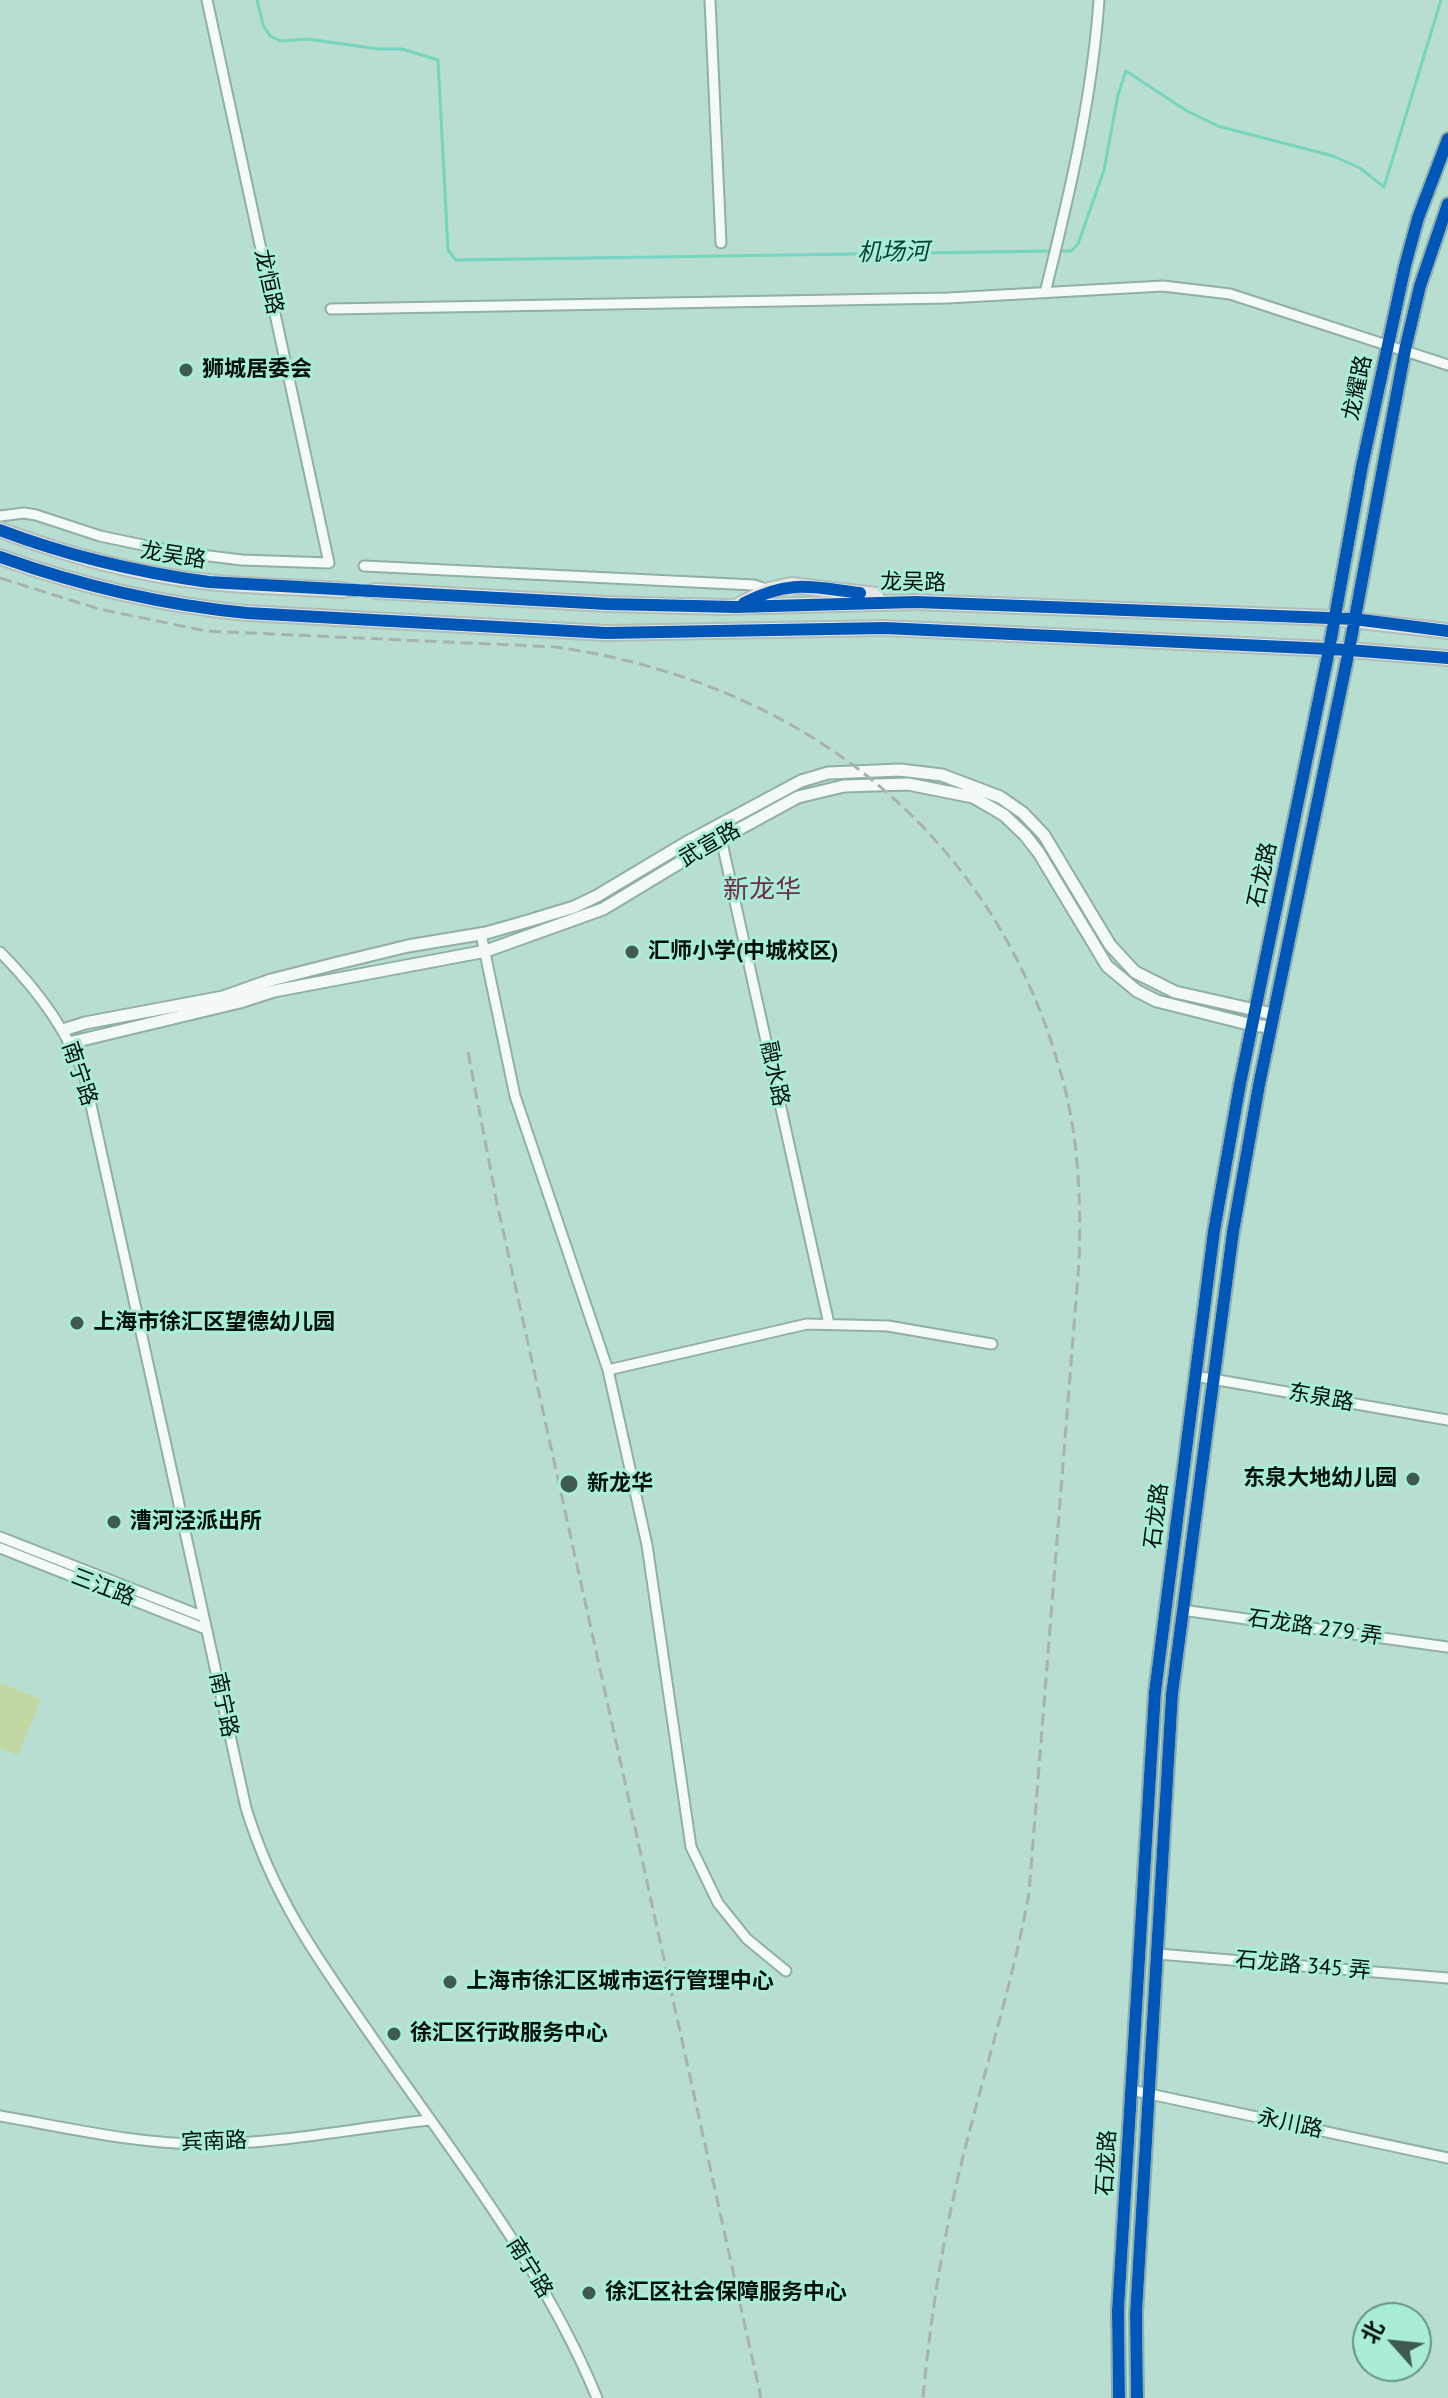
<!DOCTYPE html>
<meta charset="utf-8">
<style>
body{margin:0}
#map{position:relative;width:1448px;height:2398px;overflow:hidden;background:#b8ded2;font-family:"PT Sans","Noto Sans SC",sans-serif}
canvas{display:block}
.north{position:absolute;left:1352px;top:2302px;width:80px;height:80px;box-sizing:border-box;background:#a9edd8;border:2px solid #659586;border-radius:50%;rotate:297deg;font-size:22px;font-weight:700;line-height:32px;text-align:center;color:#00110b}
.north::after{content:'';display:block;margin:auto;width:28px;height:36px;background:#405951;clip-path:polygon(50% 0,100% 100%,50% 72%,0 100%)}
</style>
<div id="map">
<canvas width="1448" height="2398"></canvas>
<div class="north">北</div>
</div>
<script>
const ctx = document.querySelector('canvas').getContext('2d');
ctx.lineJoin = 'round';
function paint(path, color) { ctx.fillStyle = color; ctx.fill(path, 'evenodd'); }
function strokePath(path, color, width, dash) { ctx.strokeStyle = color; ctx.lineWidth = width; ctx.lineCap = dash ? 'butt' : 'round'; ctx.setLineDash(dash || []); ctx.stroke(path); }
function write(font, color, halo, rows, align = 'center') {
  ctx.font = font + ' "PT Sans","Noto Sans SC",sans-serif'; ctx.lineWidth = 6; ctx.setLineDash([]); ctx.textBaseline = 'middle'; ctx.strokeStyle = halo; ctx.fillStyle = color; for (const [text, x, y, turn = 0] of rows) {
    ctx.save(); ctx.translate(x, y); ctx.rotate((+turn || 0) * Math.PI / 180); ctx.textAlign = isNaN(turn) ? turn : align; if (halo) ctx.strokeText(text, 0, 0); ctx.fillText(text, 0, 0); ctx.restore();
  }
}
const green = new Path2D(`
 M0,1683L41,1699L18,1756L0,1748Z`);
const stream = new Path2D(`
 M257,0L263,25L270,36L281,41L307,39L379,49H402L438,60L448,250L456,260L1051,251
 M1059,251H1071L1078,244L1104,170L1118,95L1126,71L1187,111L1218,126L1333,156L1360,168L1384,187L1441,0`);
const primaryTunnel = new Path2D(`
 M344,590L376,591`);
const minor = new Path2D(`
 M710,0L721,243
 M1045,293C1069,196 1092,100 1099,0
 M331,309L948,298L1163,286L1230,294L1448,365
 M0,516L24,513L36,515L100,536L176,552L242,560L329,563L207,0
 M364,566L754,585L769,590
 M718,825L829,1324
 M481,934L515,1096L608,1370L647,1545L691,1847L718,1903L747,1939L786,1971
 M0,952C37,989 67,1029 85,1078L246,1808C273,1896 316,1957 368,2031C449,2149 542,2264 597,2398
 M608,1370L807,1324L888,1326L992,1344
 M1195,1376L1448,1420
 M0,1537L204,1617
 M0,1548L206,1629
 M1182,1610L1447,1647
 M1158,1954L1448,1978
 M1131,2090L1448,2158
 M0,2116C69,2128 140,2145 211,2144C283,2143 357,2128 429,2120`);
const tertiary = new Path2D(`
 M63,1030L85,1023L223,997L271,980L338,963L408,946L486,933L528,921L574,907L597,896L689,841L801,781L828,773L900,770L942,775L1000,797L1023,813L1044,835L1110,945L1135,972L1175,992L1273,1014
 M69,1043L240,1002L274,991L486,951L603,909L699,851L798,797L844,786L908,784L973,797L1004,815L1025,835L1039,853L1107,966L1137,991L1157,1001L1252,1025L1271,1027`);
const secondary = new Path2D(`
 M1119,2398L1118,2310L1155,1692L1214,1231L1240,1084L1329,650L1362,466L1405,266L1418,218L1448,139
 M1137,2398L1136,2314L1172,1694L1233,1232L1259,1085L1349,650L1405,350L1420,286L1448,204`);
const primary = new Path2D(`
 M0,530C67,555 138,575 209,582C254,587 299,587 344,590
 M0,557C81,586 161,605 247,613L606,633L885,628L1349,650L1448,658
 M376,591L607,604L724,607L916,602L1334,618L1448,631
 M741,604L769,590L791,585L876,595`);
const rail = new Path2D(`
 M0,578L99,609L206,631L556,647C807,683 1002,838 1065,1089C1079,1145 1081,1205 1079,1263L1029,1893C1014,1977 988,2058 967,2141C945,2225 931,2311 923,2398
 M468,1052L497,1203L761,2398`);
const cycleway = new Path2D(`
 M0,530C68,556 137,572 209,582L607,604L736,607L916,602L1075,608L1354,619L1448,631
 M0,557C81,586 161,605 247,613L606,633L885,628L1349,650L1448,658
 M744,603C791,579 811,587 860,593
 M1119,2398L1118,2310L1155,1692L1214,1231L1240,1084L1329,650L1362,466L1405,266L1418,218L1448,139
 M1137,2398L1136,2314L1172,1694L1233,1232L1259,1085L1349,650L1405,350L1420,286L1448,204`);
const markers = [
 [186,370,8,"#405951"],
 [632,952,8,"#405951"],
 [77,1323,8,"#405951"],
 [1413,1479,8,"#405951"],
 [569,1484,10,"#405951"],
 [114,1522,8,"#405951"],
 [450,1982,8,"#405951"],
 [394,2034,8,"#405951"],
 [589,2293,8,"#405951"]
];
const streetNames = [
 ["龙恒路",268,282,78],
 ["龙耀路",1358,388,-78],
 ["龙吴路",173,556,9],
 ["龙吴路",913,583,1],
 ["武宣路",710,845,-30],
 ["石龙路",1263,875,-78],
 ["南宁路",79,1074,71],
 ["融水路",774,1074,78],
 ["东泉路",1321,1398,10],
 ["石龙路",1157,1516,-83],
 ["三江路",103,1588,21],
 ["石龙路 279 弄",1315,1628,8],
 ["南宁路",223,1705,78],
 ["石龙路 345 弄",1303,1966,5],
 ["永川路",1290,2124,12],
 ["宾南路",214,2142,-2],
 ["石龙路",1107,2163,-87],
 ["南宁路",529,2268,58]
];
const poiNames = [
 ["狮城居委会",202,370],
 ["汇师小学(中城校区)",648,952],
 ["上海市徐汇区望德幼儿园",93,1323],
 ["东泉大地幼儿园",1397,1479,"right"],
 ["新龙华",587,1484],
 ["漕河泾派出所",130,1522],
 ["上海市徐汇区城市运行管理中心",466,1982],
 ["徐汇区行政服务中心",410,2034],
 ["徐汇区社会保障服务中心",605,2293]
];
const waterNames = [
 ["机场河",893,253,-1]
];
const quarterNames = [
 ["新龙华",762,891]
];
paint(green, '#c2d8a3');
strokePath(stream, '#76d6bd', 3);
strokePath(primaryTunnel, '#9cbfb4', 14, [14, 7]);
strokePath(minor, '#90afa5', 13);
strokePath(tertiary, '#90afa5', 15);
strokePath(secondary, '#90afa5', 16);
strokePath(primary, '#aebfba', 18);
strokePath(minor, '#f4faf8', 9);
strokePath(tertiary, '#f4faf8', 11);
strokePath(secondary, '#f4faf8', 12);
strokePath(primary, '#e8e7e8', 14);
strokePath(rail, '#a9b2af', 3, [12, 6]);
strokePath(cycleway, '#0057b8', 12);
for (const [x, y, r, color] of markers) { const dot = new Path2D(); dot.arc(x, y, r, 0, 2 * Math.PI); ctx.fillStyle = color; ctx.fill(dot); strokePath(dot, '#a9edd8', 3); }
write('22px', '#00110b', '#a9edd8', streetNames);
write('bold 22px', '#00110b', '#a9edd8', poiNames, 'left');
write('italic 24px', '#063f33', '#a9edd8', waterNames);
write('26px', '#6e2d4b', '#a9edd8', quarterNames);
</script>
